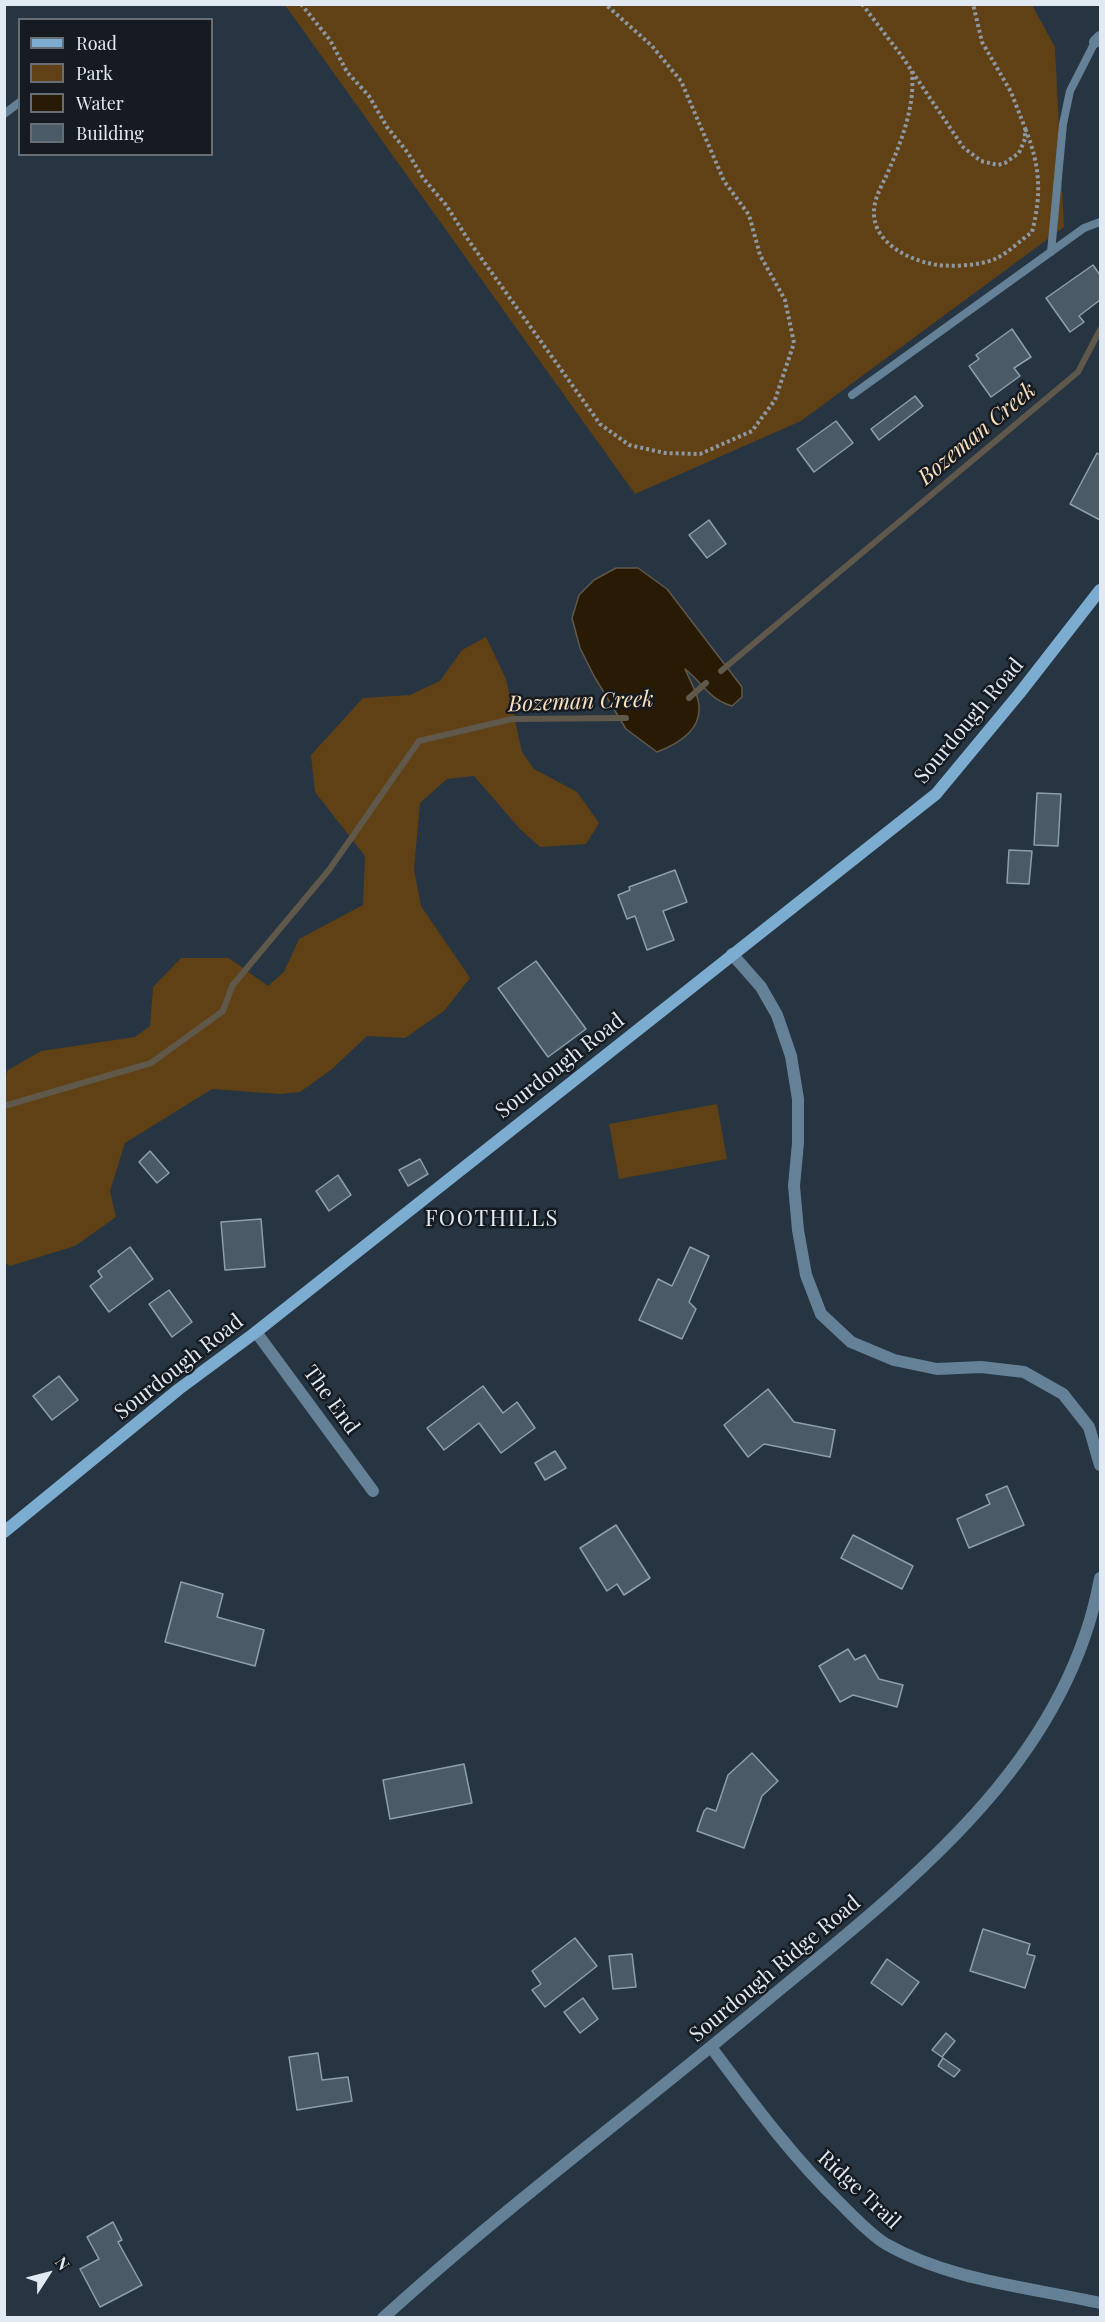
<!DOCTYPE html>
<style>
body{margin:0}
#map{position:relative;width:1105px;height:2322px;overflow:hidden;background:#263541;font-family:"Playfair Display",serif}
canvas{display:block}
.frame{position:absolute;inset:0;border:6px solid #e1eaf2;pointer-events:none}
.legend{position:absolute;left:18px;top:18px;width:195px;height:138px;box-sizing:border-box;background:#151b21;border:2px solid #676e75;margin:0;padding:8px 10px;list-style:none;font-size:18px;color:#e1eaf2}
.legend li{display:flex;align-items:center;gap:12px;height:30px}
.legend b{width:30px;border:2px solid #676e75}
.north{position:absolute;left:18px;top:2244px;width:60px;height:60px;-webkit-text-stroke:4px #151b21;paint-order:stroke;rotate:54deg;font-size:16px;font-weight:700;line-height:24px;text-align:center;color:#e1eaf2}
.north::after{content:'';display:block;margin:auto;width:21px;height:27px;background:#e1eaf2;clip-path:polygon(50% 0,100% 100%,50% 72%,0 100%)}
</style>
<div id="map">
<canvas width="1105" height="2322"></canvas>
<div class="frame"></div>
<ul class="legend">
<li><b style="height:8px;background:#7dacd1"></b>Road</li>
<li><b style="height:16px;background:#5f4115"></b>Park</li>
<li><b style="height:16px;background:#291a03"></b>Water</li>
<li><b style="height:16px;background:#4a5a67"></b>Building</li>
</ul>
<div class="north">N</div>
</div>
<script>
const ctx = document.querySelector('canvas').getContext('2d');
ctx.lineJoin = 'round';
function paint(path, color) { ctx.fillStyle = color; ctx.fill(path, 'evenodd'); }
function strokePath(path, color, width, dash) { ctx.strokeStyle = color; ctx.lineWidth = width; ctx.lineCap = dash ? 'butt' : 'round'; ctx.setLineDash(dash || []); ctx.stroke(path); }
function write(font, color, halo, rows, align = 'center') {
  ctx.font = font + ' "Playfair Display",serif'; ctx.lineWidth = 5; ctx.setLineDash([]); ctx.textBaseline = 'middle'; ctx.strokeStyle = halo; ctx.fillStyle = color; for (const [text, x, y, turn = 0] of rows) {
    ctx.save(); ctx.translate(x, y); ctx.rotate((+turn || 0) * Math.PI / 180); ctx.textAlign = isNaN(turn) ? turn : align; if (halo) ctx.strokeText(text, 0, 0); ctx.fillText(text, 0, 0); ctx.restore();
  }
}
const green = new Path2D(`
 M285,5H1032L1055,47L1064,227L801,421L635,494Z
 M486,637L506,679L522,752L534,769L577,792L599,823L586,844L540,847L520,829L474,776L447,779L420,803L414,869L421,906L470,978L444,1011L405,1038L367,1036L331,1070L300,1092L280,1094L212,1089L125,1143L110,1191L116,1217L75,1246L10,1266L5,1263L4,1078L8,1070L41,1051L135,1037L150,1026L153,987L181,958H229L268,986L284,972L299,939L363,905L365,856L315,792L311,755L363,698L410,695L440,681L462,650Z
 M717,1104L727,1159L619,1179L609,1124Z`);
const water = new Path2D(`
 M616,568H638L667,589L742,687V697L732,706C707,698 703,683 685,669C690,681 700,697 699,710C699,732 675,745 657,752L626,729L594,676L580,648L572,618L579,595L594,580Z`);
const stream = new Path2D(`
 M721,671L1078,372L1100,330
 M689,698L706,683
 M4,1106L151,1063L223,1011L232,986L329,870L419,741L512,719L626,718`);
const building = new Path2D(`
 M1093,265L1100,275V300L1079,316L1084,322L1070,332L1046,298Z
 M1012,329L1031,357L1014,368L1020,376L991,397L969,366L979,359L976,355Z
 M915,396L923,406L879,440L871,429Z
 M836,421L853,443L814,472L797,449Z
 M1097,453L1100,455V520L1070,504Z
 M709,520L726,544L707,558L689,535Z
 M1037,793L1061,794L1058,846L1034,845Z
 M1009,850L1032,851L1029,884L1007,883Z
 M675,870L687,902L663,911L674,940L647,950L635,916L627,919L618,895L630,890L629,887Z
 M536,961L586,1029L548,1057L498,988Z
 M150,1151L169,1173L157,1183L139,1162Z
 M420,1159L428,1174L408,1186L399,1170Z
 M338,1175L351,1195L329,1211L316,1191Z
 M261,1219L265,1267L225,1270L221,1222Z
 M130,1247L153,1279L109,1312L90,1286L102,1277L98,1271Z
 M690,1247L709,1256L689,1302L696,1309L682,1339L639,1320L658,1279L672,1286Z
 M169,1290L192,1322L172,1337L149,1304Z
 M59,1376L78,1400L52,1420L33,1396Z
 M483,1386L503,1413L517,1402L535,1428L501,1453L479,1423L444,1450L427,1428Z
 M768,1389L794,1422L835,1430L830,1457L764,1444L748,1457L724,1425Z
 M555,1451L566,1468L545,1480L535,1463Z
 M1007,1486L1024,1525L969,1548L957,1519L990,1504L986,1495Z
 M616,1525L650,1578L624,1595L617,1584L607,1591L580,1548Z
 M853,1535L913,1566L902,1589L841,1558Z
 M181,1582L223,1594L217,1617L264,1630L255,1666L165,1642Z
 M848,1649L855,1660L865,1655L879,1679L903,1685L897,1707L853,1695L840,1702L819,1666Z
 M752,1753L778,1781L762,1796L744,1848L697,1831L704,1811L707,1808L716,1811L728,1775Z
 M464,1764L472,1803L390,1819L383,1780Z
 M983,1929L1030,1944L1027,1954L1035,1956L1025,1988L970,1971Z
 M575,1938L597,1966L545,2007L532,1990L541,1984L532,1971Z
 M632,1954L636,1987L613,1989L609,1956Z
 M887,1959L919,1982L902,2005L871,1983Z
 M583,1998L598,2019L580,2033L564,2012Z
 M946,2033L955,2041L942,2057L932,2050Z
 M318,2053L322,2080L348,2077L352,2101L297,2110L289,2057Z
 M943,2058L960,2070L954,2077L938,2066Z
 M113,2222L122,2240L118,2242L142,2285L100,2307L80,2269L99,2259L87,2237Z`);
const path = new Path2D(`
 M301,4L330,40L347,72L369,96L387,127L408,153L423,178L446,205L469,241L600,424L629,445L665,453L700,454L752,431L775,400L794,343L785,300L760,255L749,215L724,181L681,81L652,46L605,4
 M862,4L901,55L963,147L981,161L998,165L1005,163L1019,153L1025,139V128L1011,92L982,42L973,4
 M912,71C915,107 902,140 888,172C882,186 873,199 874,215C875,241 905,258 928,263C945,268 979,266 995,259C1008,253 1021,240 1032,232C1042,193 1040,165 1025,128`);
const lane = new Path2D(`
 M4,114L20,102
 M1051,252L1063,124L1070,91L1095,42
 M852,395L1084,228L1100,222`);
const street = new Path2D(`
 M1095,42L1100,37
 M732,954L761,987L777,1015L791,1056L798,1099V1143L794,1186L798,1230L806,1275L821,1314L851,1342L894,1360L937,1369L981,1367L1024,1372L1063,1394L1089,1427L1100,1465
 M256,1332L373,1491
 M711,2047C752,2102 793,2158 842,2205C855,2218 870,2234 886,2244C951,2281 1029,2287 1100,2303
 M383,2318C505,2207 639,2108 765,2002C903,1887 1066,1767 1100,1578`);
const secondary = new Path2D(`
 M4,1532L179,1389L256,1332L936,794L1019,694L1100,590`);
const streetNames = [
 ["Sourdough Road",969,721,-50],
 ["Sourdough Road",560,1066,-38],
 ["Sourdough Road",179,1367,-38],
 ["The End",331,1400,54],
 ["Sourdough Ridge Road",775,1969,-40],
 ["Ridge Trail",859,2190,43]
];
const waterNames = [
 ["Bozeman Creek",977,434,-40],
 ["Bozeman Creek",581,702,-2]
];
const neighbourhoodNames = [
 ["FOOTHILLS",492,1219]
];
paint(green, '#5f4115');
paint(water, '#291a03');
strokePath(water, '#60584b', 1.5);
strokePath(stream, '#60584b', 6);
paint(building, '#4a5a67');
strokePath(building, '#8d9fae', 1.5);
strokePath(path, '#8d98a2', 4, [3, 3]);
strokePath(lane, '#648198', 8);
strokePath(street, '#648198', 12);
strokePath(secondary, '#7dacd1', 12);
write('21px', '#e1eaf2', '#151b21', streetNames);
write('italic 22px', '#fce0bd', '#151b21', waterNames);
ctx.letterSpacing = '1.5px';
write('22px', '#e1eaf2', '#151b21', neighbourhoodNames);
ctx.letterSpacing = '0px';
</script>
